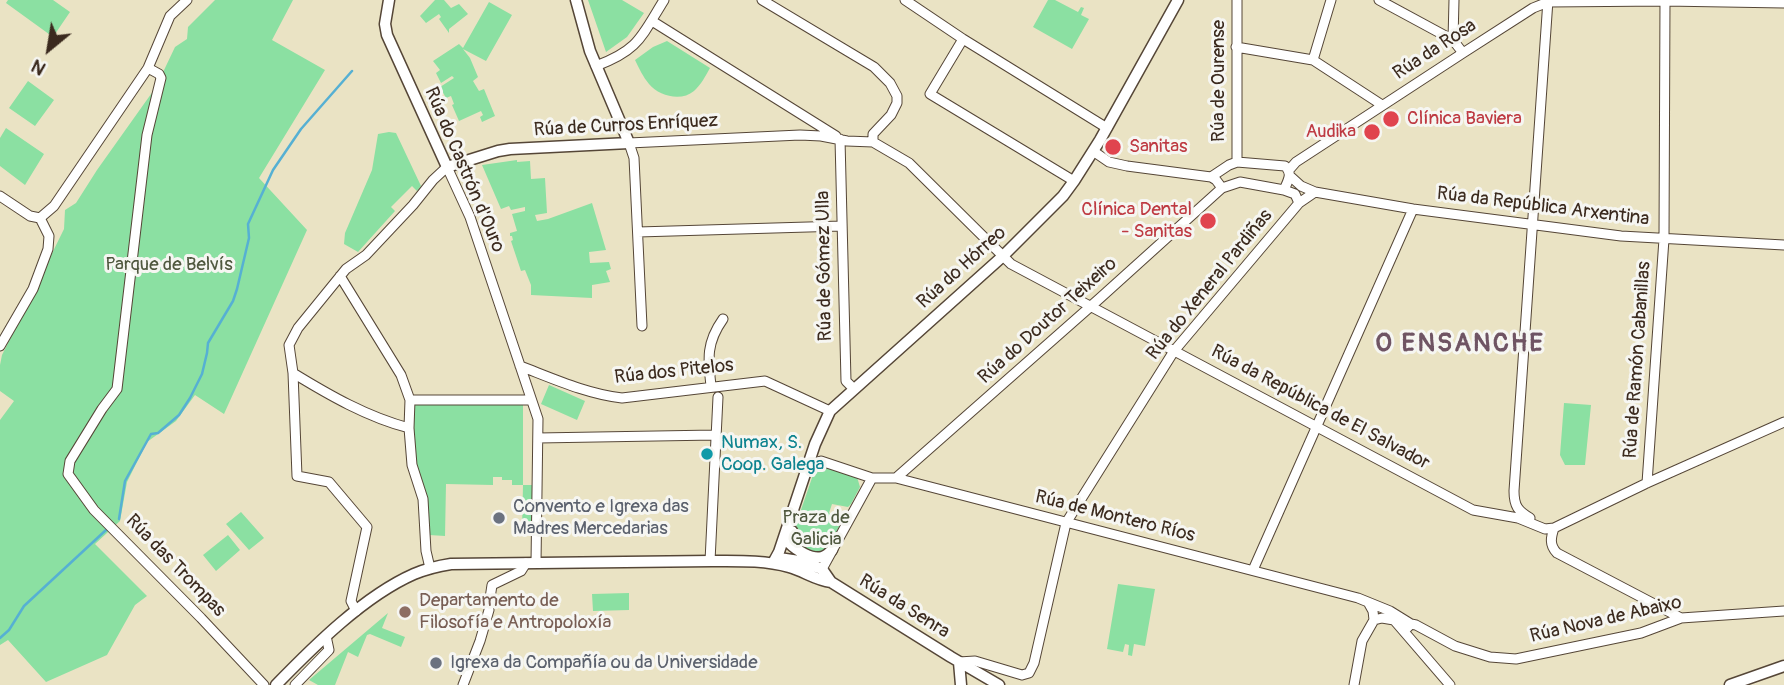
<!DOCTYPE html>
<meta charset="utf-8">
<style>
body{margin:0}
#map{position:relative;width:1784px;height:685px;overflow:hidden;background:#eae3c4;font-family:Pangolin,sans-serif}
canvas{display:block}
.north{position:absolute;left:14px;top:14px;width:70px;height:70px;-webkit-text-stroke:5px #f6f6f2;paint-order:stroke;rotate:210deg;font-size:19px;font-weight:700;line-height:28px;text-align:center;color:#3b2a1e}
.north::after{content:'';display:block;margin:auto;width:24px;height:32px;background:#3b2a1e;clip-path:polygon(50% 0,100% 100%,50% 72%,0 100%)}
</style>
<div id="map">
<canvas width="1784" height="685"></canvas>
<div class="north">N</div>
</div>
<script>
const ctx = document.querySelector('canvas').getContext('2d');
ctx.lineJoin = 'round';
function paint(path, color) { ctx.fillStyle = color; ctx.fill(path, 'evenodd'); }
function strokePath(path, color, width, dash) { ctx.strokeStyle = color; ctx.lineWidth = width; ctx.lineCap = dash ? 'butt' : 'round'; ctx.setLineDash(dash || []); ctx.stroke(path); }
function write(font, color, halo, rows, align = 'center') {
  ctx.font = font + ' Pangolin,sans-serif'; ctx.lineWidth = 6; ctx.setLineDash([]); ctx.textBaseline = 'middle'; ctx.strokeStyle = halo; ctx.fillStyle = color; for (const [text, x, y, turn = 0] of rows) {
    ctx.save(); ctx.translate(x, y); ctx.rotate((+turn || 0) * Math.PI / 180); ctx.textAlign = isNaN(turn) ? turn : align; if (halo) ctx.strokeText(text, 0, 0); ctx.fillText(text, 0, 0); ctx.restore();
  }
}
const green = new Path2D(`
 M8,0H53L70,12L53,37L6,3Z
 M215,0H293L272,40L325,70L259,178L307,230L224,414L195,395L176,421L147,442L127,482L120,521L95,544L147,596L135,605L107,655L46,682L8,640L0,645V420L14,401L0,391V365L2,355L64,229L65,210L76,203L97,170L156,87L175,47L187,39L188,27Z
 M435,0H444L451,8L459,4L468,14L449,29V33L439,19L441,17L439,14L426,23L420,16Z
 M588,0H622L644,13L627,37L606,52Z
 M1048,0H1055L1078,12L1081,7L1084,8L1081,15L1089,19L1072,49L1033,27Z
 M489,2L512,15L486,61L463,49L470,58L478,77L473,81L479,91L484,89L495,116L482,122L480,117L483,115L481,111L459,121L452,105L454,104L451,96L446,98L440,87L454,78L452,76L441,83L436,73L440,70L433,61L459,44L463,48Z
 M667,41L710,68C706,75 701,85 694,91C681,102 659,96 649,84C643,77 639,68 635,60L653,47Z
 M28,81L54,100L35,126L9,108Z
 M6,128L44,154L25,185L0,166V138Z
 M389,132L396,133L421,186L417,191L412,186L391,207L395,211L358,252L344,244L345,233L372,170L378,134Z
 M517,160V162L530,161L531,179L545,178L547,213L535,215L537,221L548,219L592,203L606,250L589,252L590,263L609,262L611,269L606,271L610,282L592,285V298L531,295V285L525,270L521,271L511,241L513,240L512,236H510V233L517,231L512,214L525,211V207L511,210L509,206L501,209L482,165Z
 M549,385L585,401L577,420L541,404Z
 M1564,403L1591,405L1585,465H1565L1560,455Z
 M523,404V485H532V535H529L528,530H522L523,485H512V480H502V477H493V485L446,484L445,536L429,535L413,459L412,405Z
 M826,467L857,477L860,487L851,504L848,507L832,504L829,513L838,518L840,525L826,550L818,554L795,545L793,533L813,475L816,470Z
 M241,512L264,538L249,550L226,524Z
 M228,535L240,550L216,571L203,555Z
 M1118,584L1155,589L1145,646L1134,644L1132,656L1128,655L1129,645L1125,644L1123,652L1107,649Z
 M629,593V610L593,611L592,594Z
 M388,613L382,628L405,637L401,647L370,634L367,635L358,657L348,652L335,685H318L309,680Z`);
const stream = new Path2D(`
 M119,519L125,481L151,434L158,433L179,415L190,398L202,374L207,353L208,343L233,301L237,289L249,238L248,224L273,170L301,129L352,71
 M0,638L9,630L24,606L106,530`);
const minor = new Path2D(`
 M762,0L874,67L890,83L897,96V103L891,115L873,134V142
 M905,0L963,39L1107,128
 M1237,0V162
 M1379,0L1453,40
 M1454,0L1453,40L1463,53
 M652,21L836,136
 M963,39L930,94L1074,181
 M1236,47L1313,60L1382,105
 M1313,60L1331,0
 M596,66C639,50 641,37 664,0
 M148,68L159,74L161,78L147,135L117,389L102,409L70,461L68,474L94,510L201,618L264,685
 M840,139L846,381L854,389
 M1093,151L1109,162L1127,166L1211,177L1216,180L1222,188
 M1289,170L1296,162L1463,53L1533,8L1548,2L1665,1L1784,3
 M1290,176L1301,186L1315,192L1413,209L1621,236L1784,245
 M1211,177L1229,165L1237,162L1285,166C1293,174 1288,180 1284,190
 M0,196L30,216L40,218
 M40,218L54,206L148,68L170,16L187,0
 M638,232L842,226
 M340,276L401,375L410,400L409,428L412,465L423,499L426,551L430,568
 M642,326L634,158L629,143L800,135L821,136L847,141L873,142L909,163L1011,264L1473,510L1518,518L1545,529L1554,528L1647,483L1784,422
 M0,346L33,289L48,249L49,236L40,218
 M520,366C554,379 587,394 622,398L765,381L830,411
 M293,373C329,395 367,417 409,428
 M711,386C708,359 706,343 723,319
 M410,400H531
 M538,438L715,435
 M807,468L821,461L872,478H896L1358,598L1390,611L1411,624
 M896,478L1099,299L1222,188L1240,182L1284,190L1295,194L1299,203
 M1647,483L1664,239L1665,0
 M1530,518C1518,511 1514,506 1514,491L1548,0
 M1554,528C1551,537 1549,545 1557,553L1681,618
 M710,561L718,397
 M822,569L872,478
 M1253,570L1413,209
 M489,605L492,585L521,571L526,563
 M356,611L351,601L367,527L329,482L297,476L293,373L289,345L298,328L346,269L366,255L413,205L433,180L447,167L470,217L538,419L536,563
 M1374,620L1382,618L1394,620L1450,685
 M1404,631L1411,624L1416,625L1455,646L1490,657L1516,659L1641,633L1681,618L1784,611
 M959,662L975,661L1022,675L1029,673L1034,663L1066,523L1174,351L1299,203L1315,192
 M295,685L329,650L326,636
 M463,685L480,641L489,610
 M1354,685L1362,641L1374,620L1373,611L1368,602`);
const tertiary = new Path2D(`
 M389,0L385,24L387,35L447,167L498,151L510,149L629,143L590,51L576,0
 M792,531L789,543C796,550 812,560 822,557C826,556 830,552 832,550
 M779,558L799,561L822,569L831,582
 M773,563L779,552L815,444L830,411L1003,256L1063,196L1074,181L1100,140L1178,0
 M959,662L961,685
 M276,685C314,646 364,596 414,574C426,569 438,566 451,564L712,561C738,561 764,560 789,567C804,571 815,580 831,582L951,657L999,685
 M1730,685L1784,666`);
const markers = [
 [1391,119,9,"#e0444e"],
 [1372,132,9,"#e0444e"],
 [1113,147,9,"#e0444e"],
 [1208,221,9,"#e0444e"],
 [707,454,7,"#0f9aa8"],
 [499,518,7,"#6b7280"],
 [405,612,7,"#8d6e63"],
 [436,663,7,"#6b7280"]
];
const streetNames = [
 ["Rúa da Rosa",1435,50,-33],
 ["Rúa de Ourense",1219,81,-90],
 ["Rúa de Curros Enríquez",626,126,-3],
 ["Rúa do Castrón d'Ouro",464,170,67],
 ["Rúa da República Arxentina",1543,207,7],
 ["Rúa de Gómez Ulla",825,266,-91],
 ["Rúa do Hórreo",962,268,-42],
 ["Rúa do Xeneral Pardiñas",1210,285,-51],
 ["Rúa do Doutor Teixeiro",1048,321,-42],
 ["Rúa de Ramón Cabanillas",1638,360,-86],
 ["Rúa dos Pitelos",674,372,-6],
 ["Rúa da República de El Salvador",1320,408,28],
 ["Rúa de Montero Ríos",1115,517,14],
 ["Rúa das Trompas",175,566,46],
 ["Rúa da Senra",904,607,32],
 ["Rúa Nova de Abaixo",1606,620,-13]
];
const healthNames = [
 ["Clínica Baviera",1407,119],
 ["Audika",1356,132,"right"],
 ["Sanitas",1129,147],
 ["Clínica Dental",1192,210,"right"],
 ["- Sanitas",1192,232,"right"]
];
const parkNames = [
 ["Parque de Belvís",169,265],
 ["Praza de",816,518],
 ["Galicia",816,540]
];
const cultureNames = [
 ["Numax, S.",721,443],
 ["Coop. Galega",721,465]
];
const worshipNames = [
 ["Convento e Igrexa das",513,507],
 ["Madres Mercedarias",513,529],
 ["Igrexa da Compañía ou da Universidade",450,663]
];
const educationNames = [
 ["Departamento de",419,601],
 ["Filosofía e Antropoloxía",419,623]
];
const districtNames = [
 ["O ENSANCHE",1460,344]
];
paint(green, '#8be0a2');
strokePath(stream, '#56b0d3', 2.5);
strokePath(minor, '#554637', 11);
strokePath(tertiary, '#554637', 13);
strokePath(minor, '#fff', 9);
strokePath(tertiary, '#fff', 10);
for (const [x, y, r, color] of markers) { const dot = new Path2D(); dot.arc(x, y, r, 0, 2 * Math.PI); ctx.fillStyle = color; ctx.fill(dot); strokePath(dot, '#f6f6f2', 2.5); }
write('19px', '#3b2a1e', '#f6f6f2', streetNames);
write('19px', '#be3a42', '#f6f6f2', healthNames, 'left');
write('19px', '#4f583f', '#f6f6f2', parkNames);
write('19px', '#0d838f', '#f6f6f2', cultureNames, 'left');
write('19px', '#5b616d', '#f6f6f2', worshipNames, 'left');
write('19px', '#785e54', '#f6f6f2', educationNames, 'left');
ctx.letterSpacing = '2px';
write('bold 26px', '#6f5463', '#f6f6f2', districtNames);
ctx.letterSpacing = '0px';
</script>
